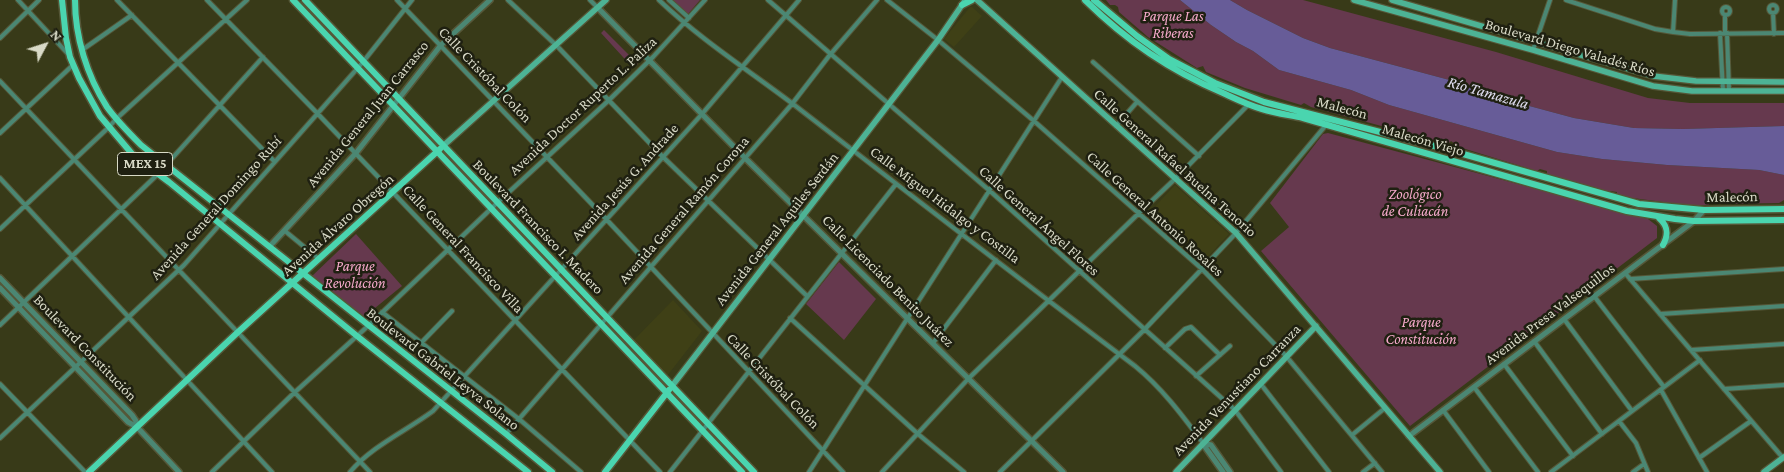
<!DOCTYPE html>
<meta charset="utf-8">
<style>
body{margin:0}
#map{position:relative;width:1784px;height:472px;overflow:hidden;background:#383a18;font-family:"Crimson Pro",serif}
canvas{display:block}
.north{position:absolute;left:20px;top:20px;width:50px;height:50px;-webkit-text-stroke:4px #1f2011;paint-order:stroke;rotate:50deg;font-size:14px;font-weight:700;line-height:20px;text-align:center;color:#d9dac7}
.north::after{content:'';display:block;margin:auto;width:18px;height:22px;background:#d9dac7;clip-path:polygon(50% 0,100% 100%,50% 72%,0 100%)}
</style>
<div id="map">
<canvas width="1784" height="472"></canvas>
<div class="north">N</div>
</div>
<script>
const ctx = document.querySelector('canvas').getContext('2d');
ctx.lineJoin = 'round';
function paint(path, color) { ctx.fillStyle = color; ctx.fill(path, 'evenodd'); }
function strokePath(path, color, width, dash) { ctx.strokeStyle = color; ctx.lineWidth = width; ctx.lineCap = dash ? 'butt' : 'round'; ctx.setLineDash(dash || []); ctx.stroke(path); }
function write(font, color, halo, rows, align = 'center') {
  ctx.font = font + ' "Crimson Pro",serif'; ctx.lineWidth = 5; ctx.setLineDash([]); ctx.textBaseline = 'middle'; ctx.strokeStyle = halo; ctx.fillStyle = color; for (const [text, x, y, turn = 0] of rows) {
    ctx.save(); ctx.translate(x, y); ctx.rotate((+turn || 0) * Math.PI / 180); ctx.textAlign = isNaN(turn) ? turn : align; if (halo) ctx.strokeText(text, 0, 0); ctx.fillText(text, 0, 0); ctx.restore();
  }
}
const built = new Path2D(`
 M970,7H972L982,16L954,47L944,39Z
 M1175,185L1229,234L1202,263L1148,214Z
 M673,300L702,331L667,376L633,341Z`);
const green = new Path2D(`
 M673,0H700L688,14Z
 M1106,0H1180L1211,25L1236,42L1253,51L1279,70L1351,90L1389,105L1557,152L1602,159L1667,165L1759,170L1784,175V200L1779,203L1718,204L1713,201L1710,202L1709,205H1686L1617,196V192L1610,191V193L1547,174V171L1540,169L1537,171L1459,147L1451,141L1448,144L1311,107L1304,103L1301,105L1245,88L1206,72L1203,66L1197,68L1148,37L1119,12L1118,7L1115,5H1110Z
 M1230,0H1303L1496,52L1648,98L1690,103H1784V126L1683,129L1634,128L1574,118L1522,104L1457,82L1330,48L1303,38L1247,10Z
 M604,30L638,64L633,68L601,33Z
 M1328,133L1648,219L1657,226V238L1410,426L1261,251L1289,227L1270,203L1323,134Z
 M356,234L402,286L364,317L311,277Z
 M839,262L876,299L844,340L806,304Z`);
const water = new Path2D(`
 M1180,0H1230L1247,10L1303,38L1330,48L1457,82L1522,104L1574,118L1634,128L1683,129L1784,126V175L1759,170L1667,165L1602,159L1557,152L1389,105L1351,90L1279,70L1253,51L1236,42L1211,25Z`);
const minor = new Path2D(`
 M18,0L69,55
 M117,0L274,161
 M207,0L317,113L660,472
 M397,0L607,220L843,472
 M508,0L557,46L663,157L807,296
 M590,0L598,8
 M659,0C700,39 748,70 793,104C907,192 1020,280 1135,366C1162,388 1182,415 1203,443
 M669,0L689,18
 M768,0L990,191L1235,410L1281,472
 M887,0L938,40L1034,121L1202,269L1286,356L1382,472
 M1566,0L1655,29L1673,32L1690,34L1784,33
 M1769 9a4 4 0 1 1 8 0a4 4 0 1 1-8 0Z
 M1722 11a4 4 0 1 1 8 0a4 4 0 1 1-8 0Z
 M1773,13L1774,34
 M1673,32L1675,0
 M1720,33L1723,91
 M1725,33V15
 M1727,33L1729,91
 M0,38L39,0
 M82,50L132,15
 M1533,50L1550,0
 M1093,62L1199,156
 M0,81L370,472
 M1116,126L1137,102
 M0,133L73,65
 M0,178L272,472
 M0,229L109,127L116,119L247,0
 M285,231L319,259
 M1625,273L1783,458
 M1630,279L1784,269
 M1594,296L1664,387
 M382,312L519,419L581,472
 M1660,314L1784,306
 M790,318L918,434L964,472
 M1564,319L1632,411
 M0,325L158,174L263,57
 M1534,341L1602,434
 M421,343L452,311
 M933,343L996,260
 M1165,348L1185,329L1191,327L1220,355
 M1691,350L1784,344
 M1504,364L1573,456
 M1196,376L1230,346
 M1260,383L1329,472
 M0,384L85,472
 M1474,387L1538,472
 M1724,389L1784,385
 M1661,390L1707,472
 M1443,410L1489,472
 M1619,421L1636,443L1648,472
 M506,434L792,104L829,56L877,0
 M1352,435L1385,408
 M0,438L184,265L363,62L412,0
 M1699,458L1751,421
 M212,472L294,393L368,326L497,203L608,101L653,57L705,0
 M350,472C372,446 406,431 433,411L702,114L799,0
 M670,472L896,184
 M809,472L1062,77
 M882,472L969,378L1139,213L1176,178L1249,104
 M1000,472L1144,330L1236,233L1326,125L1330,118
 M1363,472L1375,463
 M1551,472L1700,360
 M1633,472L1644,464`);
const tertiary = new Path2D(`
 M598,8L744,157L1063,472
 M269,247L356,153L441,45L490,0
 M0,278L132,415L136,421L137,427
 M0,288L128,422L137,427L179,472
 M1409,436L1694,221L1704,210
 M1203,443L1211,445L1230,472
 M1203,444L1223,472`);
const secondary = new Path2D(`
 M977,0L1236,233L1440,472
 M1354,0L1533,50L1653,86L1692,91H1784
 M1392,0L1653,76L1696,81L1784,82
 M443,146L606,0
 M672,386L938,40L964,2
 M1176,472L1316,326
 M1764,472L1784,457`);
const primary = new Path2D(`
 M62,0L66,38L70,57L79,78L100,116L133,155L169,182L357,336L528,472
 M75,0C75,37 87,76 107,107C117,121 129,133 141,145L506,434L552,472
 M293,0L742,472
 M305,0L754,472
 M1085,0C1127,41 1169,70 1223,93C1236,99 1248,105 1262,109C1275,113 1289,115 1303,118L1627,211L1675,219L1694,221L1784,220
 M1094,0L1137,36L1169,59L1215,83L1264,102L1442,148L1639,204L1704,210L1784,209
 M962,5L972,0
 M1659,218C1668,226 1669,234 1663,245
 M89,472L237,333L440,149
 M605,472L669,390`);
const shields = [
 [145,164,55]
];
const shieldNames = [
 ["MEX 15",145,164]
];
const parkNames = [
 ["Parque Las",1173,16],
 ["Riberas",1173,33],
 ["Zoológico",1415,194],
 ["de Culiacán",1415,211],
 ["Parque",355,266],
 ["Revolución",355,283],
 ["Parque",1421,322],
 ["Constitución",1421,339]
];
const streetNames = [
 ["Boulevard Diego Valadés Ríos",1570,48,16],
 ["Calle Cristóbal Colón",485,75,46],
 ["Avenida Doctor Ruperto L. Paliza",583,106,-43],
 ["Malecón",1342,108,15],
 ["Avenida General Juan Carrasco",368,114,-51],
 ["Malecón Viejo",1423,140,16],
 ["Calle General Rafael Buelna Tenorio",1175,163,42],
 ["Avenida Jesús G. Andrade",625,182,-48],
 ["Malecón",1732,197,-1],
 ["Calle Miguel Hidalgo y Costilla",945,205,37],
 ["Avenida General Domingo Rubí",216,208,-48],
 ["Avenida General Ramón Corona",684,210,-49],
 ["Calle General Antonio Rosales",1155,214,42],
 ["Calle General Ángel Flores",1039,221,42],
 ["Avenida Álvaro Obregón",338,225,-42],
 ["Boulevard Francisco I. Madero",538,227,46],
 ["Avenida General Aquiles Serdán",777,229,-52],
 ["Calle General Francisco Villa",463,249,47],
 ["Calle Licenciado Benito Juárez",888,281,45],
 ["Avenida Presa Valsequillos",1550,314,-37],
 ["Boulevard Constitución",85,348,46],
 ["Boulevard Gabriel Leyva Solano",443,369,38],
 ["Calle Cristóbal Colón",773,381,46],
 ["Avenida Venustiano Carranza",1237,390,-46]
];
const waterNames = [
 ["Río Tamazula",1488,93,16]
];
paint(built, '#3f4016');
paint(green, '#66394e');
paint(water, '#675c98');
strokePath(minor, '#555738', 6);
strokePath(tertiary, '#555738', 8);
strokePath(secondary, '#555738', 8);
strokePath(primary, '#555738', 9);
strokePath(minor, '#4b8773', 4);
strokePath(tertiary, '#4b8773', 5);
strokePath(secondary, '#4db395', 5.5);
strokePath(primary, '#4ad5af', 6);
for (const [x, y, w] of shields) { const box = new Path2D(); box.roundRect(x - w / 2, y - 11.5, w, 23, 4); ctx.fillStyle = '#1f2011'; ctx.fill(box); strokePath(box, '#d9dac7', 1); }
write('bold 14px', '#d9dac7', null, shieldNames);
write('italic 15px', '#f6a9cb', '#1f2011', parkNames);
write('15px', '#d9dac7', '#1f2011', streetNames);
write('italic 16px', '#e0def0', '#1f2011', waterNames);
</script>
